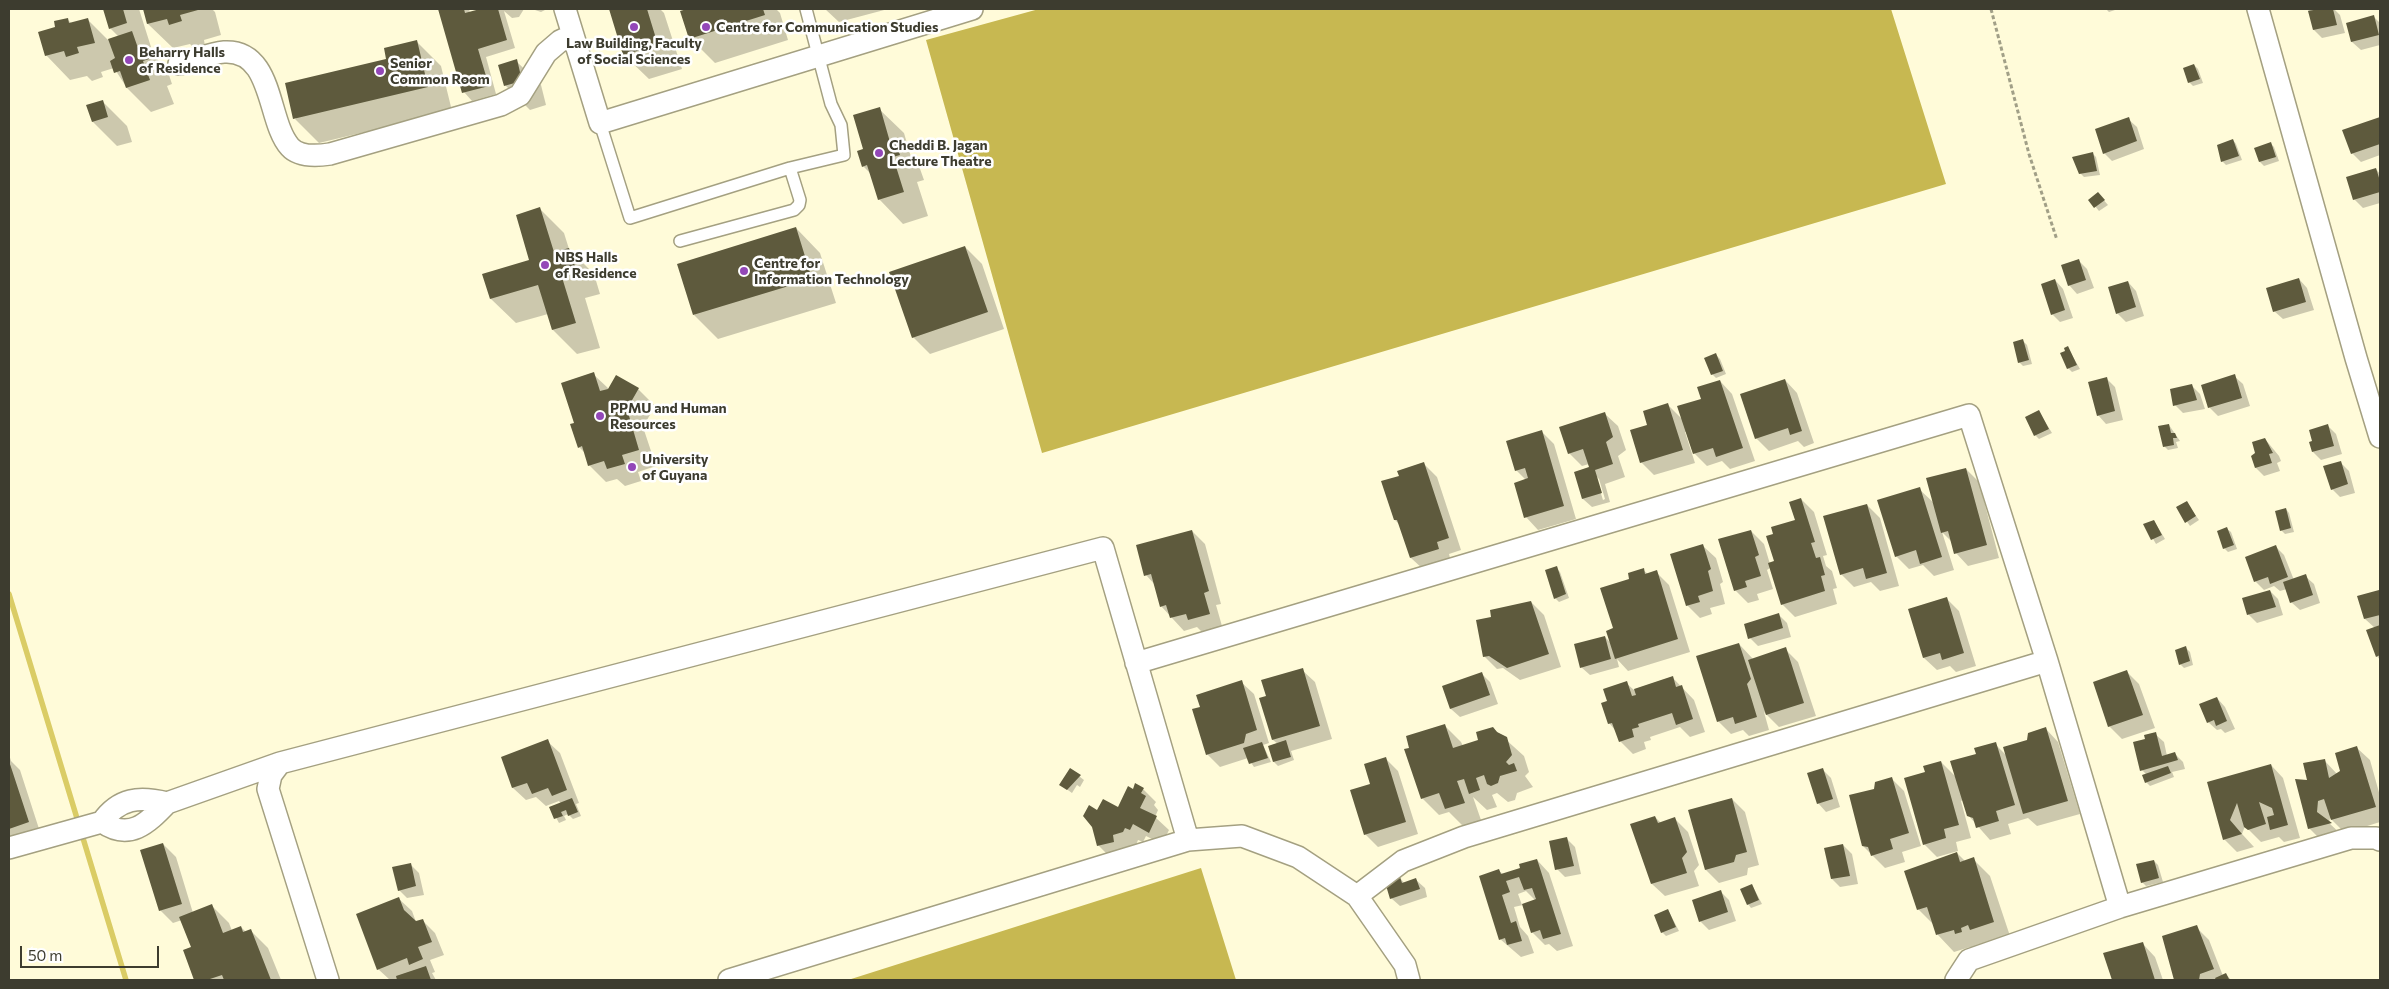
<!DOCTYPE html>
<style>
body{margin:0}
#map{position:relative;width:2389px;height:989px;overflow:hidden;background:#fffbd9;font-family:Commissioner,sans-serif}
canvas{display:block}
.frame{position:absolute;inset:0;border:10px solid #3d3c2f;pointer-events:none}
.scale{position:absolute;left:20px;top:946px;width:139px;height:22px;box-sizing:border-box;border:2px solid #3d3c2f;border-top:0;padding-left:6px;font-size:15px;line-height:18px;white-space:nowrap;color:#3d3c2f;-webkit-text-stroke:4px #fff;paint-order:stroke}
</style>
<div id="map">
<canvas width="2389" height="989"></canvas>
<div class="frame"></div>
<div class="scale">50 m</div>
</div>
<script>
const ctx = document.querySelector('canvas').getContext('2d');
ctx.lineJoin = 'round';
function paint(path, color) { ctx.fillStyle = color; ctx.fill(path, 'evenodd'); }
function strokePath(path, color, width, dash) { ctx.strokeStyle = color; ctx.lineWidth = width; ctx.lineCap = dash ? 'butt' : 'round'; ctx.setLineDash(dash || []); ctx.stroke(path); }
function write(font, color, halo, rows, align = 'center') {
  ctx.font = font + ' Commissioner,sans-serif'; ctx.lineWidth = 5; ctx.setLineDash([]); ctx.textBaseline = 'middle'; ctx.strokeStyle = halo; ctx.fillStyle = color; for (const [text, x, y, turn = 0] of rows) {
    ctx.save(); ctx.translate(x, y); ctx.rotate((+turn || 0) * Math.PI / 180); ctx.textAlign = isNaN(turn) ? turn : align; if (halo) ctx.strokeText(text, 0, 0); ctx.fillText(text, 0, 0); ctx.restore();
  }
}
const forest = new Path2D(`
 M1039,9H1891L1946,184L1042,453L926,40Z
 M1201,868L1236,980H848Z`);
const shadow = new Path2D(`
 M104,9H139L151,47L148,48L168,72L172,84L167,86L174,104L151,112L127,88L114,68L101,72L103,77L92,81L87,76L70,80L46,55L57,28L67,19L72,24L87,19L108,40L119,37L110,28Z
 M144,9H212L215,12L221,35L204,40L205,46L195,49L190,44L173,48L148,24Z
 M439,9H469L470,13L485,9H524L519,17L512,18L504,11L515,48L486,57L496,94L472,101L464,92Z
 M532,9H547L541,12Z
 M610,9H660L664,13L682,69L649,79L624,55Z
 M691,9H776L780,13L788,40L715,63L690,38L682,12Z
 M825,9H888L839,22Z
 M2106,9H2118L2109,12Z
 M2306,9H2334L2340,15L2345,33L2322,38L2314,30L2309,11Z
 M2374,17L2380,23V45L2361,50L2352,42L2348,24Z
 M416,41L441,66L452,111L319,143L295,119Z
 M516,61L541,85L546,105L530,110L505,85Z
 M2194,65L2198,69L2203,83L2193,86L2189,82Z
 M102,101L127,126L132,142L117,146L93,122L88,106Z
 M879,109L904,133L911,157L919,166L924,180L917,182L928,216L903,224L879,199L872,175L863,166L865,150Z
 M2380,118V155L2361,162L2352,153Z
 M2128,119L2137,127L2144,149L2112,161L2104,153Z
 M2233,140L2236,144L2242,160L2226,165L2222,161Z
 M2270,143L2274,147L2279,161L2264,166L2260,162L2255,149Z
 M2092,153L2096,157L2100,175L2084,177L2080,173Z
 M2376,169L2380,174V203L2363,208L2354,199Z
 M2101,197L2108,205L2099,211L2090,200Z
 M540,209L564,233L569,249L594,274L600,294L585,298L600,348L577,354L553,330L548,314L516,323L491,299L484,275L531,261Z
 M796,228L820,253L836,303L718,339L694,315Z
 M965,247L982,264L1004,329L930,354L913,337Z
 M2079,261L2087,269L2094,288L2077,294L2069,285Z
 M2299,279L2307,288L2314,310L2283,319L2274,311Z
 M2055,280L2063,289L2073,318L2060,322L2052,314Z
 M2128,282L2136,291L2144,316L2126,322L2117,313Z
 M2023,341L2027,345L2032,364L2023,366L2019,362Z
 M2068,348L2080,369L2072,372L2068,368Z
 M1716,355L1720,359L1726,374L1716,378L1712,374Z
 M593,374L609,389H638L655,406L643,427L656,466L638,472L641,481L625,486L617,479L606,482L589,465L586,454L579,447L575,424Z
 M2234,376L2243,384L2250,406L2218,416L2210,408L2203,385Z
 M2106,378L2115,387L2123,420L2106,424L2098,415Z
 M1785,380L1797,393L1814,443L1804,447L1798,441L1769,451L1756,438Z
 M1720,381L1732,394L1755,461L1730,469L1722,461L1707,466L1694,453L1687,432H1685L1695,463L1654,475L1641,462L1649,426L1668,405L1684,421Z
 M2192,386L2200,394L2205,409L2183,413L2175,405Z
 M2039,412L2052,433L2039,439L2035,435Z
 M1605,414L1618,426L1626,450L1618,456L1625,477L1605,484L1610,502L1592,507L1583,499L1576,473L1591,468L1589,464L1582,466L1569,453ZM1595,475L1599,479L1605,499L1603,500Z
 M2169,425L2180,441L2176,442L2178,448L2168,450L2164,446Z
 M2328,426L2336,434L2342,454L2321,460L2313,452Z
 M1541,431L1554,444L1576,519L1538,530L1526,517V480L1516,470Z
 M2265,439L2279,456L2281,461L2277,463L2280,471L2264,476L2256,468L2257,454Z
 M2340,462L2349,471L2355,493L2340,497L2332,489Z
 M1424,464L1437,477L1461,550L1449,554L1451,562L1424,570L1411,558L1400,525L1395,520L1400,476Z
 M1966,469L1979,482L1999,558L1968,566L1956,553L1953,543L1942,532L1954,570L1934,576L1923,565L1909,569L1896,556L1919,489L1934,503Z
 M1801,499L1814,512L1827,555L1823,556L1826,566L1832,571L1837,588L1833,589L1837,604L1795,617L1782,604L1770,568L1767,570L1773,589L1757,594L1759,600L1748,603L1735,590L1751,531L1764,544L1770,564L1775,562L1797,521Z
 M2186,502L2199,520L2190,526L2177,507Z
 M1867,505L1880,518L1899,586L1880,591L1871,582L1854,587L1841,574Z
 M2286,509L2289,513L2294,532L2285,534L2281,530Z
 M2154,521L2165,539L2156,544L2145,525Z
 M2227,529L2231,532L2237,549L2228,552L2224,548Z
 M1192,531L1205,544L1221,604L1216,605L1222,626L1202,632L1197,627L1184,631L1161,606L1156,586L1146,575Z
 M1703,546L1716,558L1723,582L1720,584L1725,604L1710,608L1712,614L1700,618L1687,605Z
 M2276,547L2284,555L2294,580L2305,576L2314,584L2320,603L2300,610L2291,602L2287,589L2280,591L2274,586L2264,590L2256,582L2246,558Z
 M1556,568L1560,572L1569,598L1559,602L1555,598Z
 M1643,570L1648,574L1656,572L1669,585L1690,652L1628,671L1617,659L1619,667L1590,675L1581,667L1605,637L1611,643L1615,629Z
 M2270,591L2278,599L2283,615L2257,623L2249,615L2244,599Z
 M2379,591L2380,593V660L2377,656L2375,628L2365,619L2359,597Z
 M1946,598L1959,611L1976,666L1956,672L1950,666L1937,670L1924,658Z
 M1531,602L1544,615L1561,667L1520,680L1503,668L1497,669L1484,656L1493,618Z
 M1779,615L1787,623L1791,637L1758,646L1750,638Z
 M1739,644L1753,659L1785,649L1798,662L1816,716L1779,727L1764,712L1769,730L1749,736L1743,730L1731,734L1718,721Z
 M2186,648L2190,652L2193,665L2184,668L2180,664Z
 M1302,670L1315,682L1332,739L1291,751L1294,760L1278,766L1274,762L1269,747L1278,744L1273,740L1268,697Z
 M2126,671L2139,684L2155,728L2122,739L2109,726Z
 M1481,673L1490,682L1498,704L1460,717L1451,709L1443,687Z
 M1672,677L1694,700L1705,732L1690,737L1680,727L1650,737L1651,740L1644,742L1646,749L1633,754L1620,741L1616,731L1609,723V702L1626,683L1634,690Z
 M1241,682L1254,694L1269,743L1263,745L1271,762L1254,767L1248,758L1220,767L1207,754L1201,708Z
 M2217,698L2225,707L2235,729L2225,733L2221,729L2217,730L2208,722Z
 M1444,725L1461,742L1463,746L1480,741L1493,728L1524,756L1529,772L1525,776L1533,787L1517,793L1515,800L1508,802L1497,793L1492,795L1497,807L1487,810L1473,797L1481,820L1463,826L1449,812L1439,815L1422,798Z
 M2046,729L2058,742L2080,814L2037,826L2028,818L2008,824L2011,834L1990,840L1968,815L1963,800L1961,801L1971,838L1956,842L1958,851L1937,857L1924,844L1926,773L1941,762L1957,778L1977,755L1995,744L2006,755Z
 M2155,734L2164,742L2167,756L2175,754L2183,762L2185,769L2172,772L2174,777L2150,786L2146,782L2147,775L2142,770L2146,740Z
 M547,741L560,753L579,803L576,804L581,816L573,819L568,814L564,816L566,820L559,823L551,808L561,804L559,801L546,806L536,797L526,800L513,788L502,758Z
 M2357,748L2370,760L2380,796V822L2345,833L2330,818L2329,823L2343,836L2322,841L2309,828L2308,781L2324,760L2338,775Z
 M9,754L11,761L20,770L41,835L16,843L9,836Z
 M1385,758L1398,771L1418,834L1378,847L1365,834L1372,784Z
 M2271,765L2283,778L2300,838L2284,842L2279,837L2261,842L2245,826L2242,834L2254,847L2237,852L2224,839L2209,783Z
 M1071,770L1084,780L1080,787L1077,785L1072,793L1065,788Z
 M1823,770L1831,778L1840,807L1826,812L1818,803Z
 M1891,778L1904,791L1921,846L1902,852L1905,862L1885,868L1863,846L1875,790Z
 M1143,789L1156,802L1154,805L1158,810L1155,817L1169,830L1162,844L1146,836L1143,842L1138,840L1136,845L1125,848L1126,854L1111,858L1098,845L1097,811L1118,808L1134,790Z
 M1732,799L1745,812L1759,865L1748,868L1747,875L1719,883L1706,870L1690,810Z
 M1655,817L1661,823L1675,819L1688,832L1699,865L1694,871L1699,886L1665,896L1652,884Z
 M1567,839L1575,847L1581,874L1565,877L1557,869Z
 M163,844L176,857L193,913L212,906L229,923L232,931L241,927L246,932L251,931L268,948L281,980H196L184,950L192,947L182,920L173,923L160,910Z
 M1843,845L1852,854L1858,884L1840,887L1832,879Z
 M1957,853L1965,861L1973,859L1990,876L2011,939L1988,947L1984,943L1977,945L1978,949L1973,950L1970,947L1954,952L1938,935L1935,926L1918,909Z
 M1537,860L1549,873L1573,946L1557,951L1549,944L1545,945L1532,932L1523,905L1514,907L1520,927L1528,936L1534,953L1521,957L1500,939L1499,871L1503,874L1522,869ZM1526,891L1536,901L1522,905L1518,894Z
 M2154,861L2158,865L2163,882L2146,886L2142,882Z
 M410,864L419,873L424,895L407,898L399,890Z
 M1400,878L1405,884L1416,880L1425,888L1427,897L1400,906L1391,898Z
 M1752,885L1762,904L1751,908L1748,904Z
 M1720,891L1729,900L1736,921L1709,930L1700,921Z
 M399,899L412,911L416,922L422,920L435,933L444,955L430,960L435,972L432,973L436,980H390L378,969Z
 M1668,910L1679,931L1666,936L1662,932Z
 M2196,927L2209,940L2223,976L2226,974L2231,980H2175L2164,937Z
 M2143,944L2155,957L2163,980H2113L2105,954Z`);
const stream = new Path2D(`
 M9,594L126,980`);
const building = new Path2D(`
 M103,9H123L127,23L109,29Z
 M143,9H197L198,10L180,15L182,21L169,25L167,19L147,24Z
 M438,9H464L465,13L480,9H498L507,40L478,49L489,86L462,93Z
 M609,9H647L658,45L623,55Z
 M687,9H763L765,15L689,39L680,11Z
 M2319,9H2333L2337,25L2313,30L2308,11Z
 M2374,15L2379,35L2351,42L2346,23Z
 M68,18L69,23L88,18L95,43L77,47L79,53L66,57L64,51L45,56L38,32L55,27L54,21Z
 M132,31L138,48L144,46L149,59L143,61L150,80L126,88L120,71L114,73L110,61L115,58L108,39Z
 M417,40L428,87L293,119L285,83L386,59L384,48Z
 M517,59L522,81L504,86L498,65Z
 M2194,64L2200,79L2188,83L2183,68Z
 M103,100L108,117L92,122L86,105Z
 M880,107L890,142L895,140L900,155L893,157L904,192L878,200L867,165L862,167L857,151L863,149L853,115Z
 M2129,117L2137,141L2103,154L2095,129Z
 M2380,117V144L2351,154L2342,130Z
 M2233,139L2239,156L2221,162L2217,145Z
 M2271,142L2276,157L2259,162L2254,148Z
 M2093,152L2097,171L2079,174L2072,157Z
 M2376,168L2380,181V192L2353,200L2346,177Z
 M2098,192L2105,200L2094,208L2088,200Z
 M540,207L554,252L569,248L576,269L561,274L576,323L552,330L538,285L490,299L482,274L529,260L516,215Z
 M796,227L812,279L693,315L677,264Z
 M965,246L988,312L912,338L889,272Z
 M2079,259L2086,280L2068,286L2061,265Z
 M2299,278L2306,302L2273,312L2266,288Z
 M2055,279L2065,310L2051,315L2041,284Z
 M2128,281L2136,307L2116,314L2108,287Z
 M2023,339L2029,360L2018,363L2013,342Z
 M2068,346L2077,365L2067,369L2060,353L2065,351L2064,348Z
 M1716,353L1723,371L1711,375L1704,358Z
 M594,372L600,391L608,389L616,375L639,388L627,409L639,450L622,455L625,464L607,469L604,461L588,466L582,446L578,448L570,424L574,423L561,383Z
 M2235,374L2242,398L2208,408L2201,385Z
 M2107,377L2115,411L2097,416L2088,382Z
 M1785,379L1802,431L1790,435L1788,428L1755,439L1740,394Z
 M1720,380L1743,448L1716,457L1713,448L1693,454L1677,406L1701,399L1697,387Z
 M2192,384L2197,400L2173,406L2170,389Z
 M1668,403L1683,450L1640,463L1630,430L1647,425L1643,411Z
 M2039,410L2049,429L2034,436L2025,417Z
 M1605,412L1613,437L1606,442L1613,464L1595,470L1602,493L1582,499L1574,472L1589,467L1583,449L1568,454L1559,427Z
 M2169,424L2171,433H2175L2177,438H2173L2174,445L2163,447L2158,426Z
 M2328,424L2334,446L2312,452L2309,442L2312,441L2309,430Z
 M1542,430L1564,506L1524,518L1514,483L1528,478L1525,468L1515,471L1506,441Z
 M2265,438L2273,453L2269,454L2272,463L2255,468L2251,456L2255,453L2252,442Z
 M2341,461L2348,484L2331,490L2323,466Z
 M1424,462L1449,538L1437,542L1439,549L1410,558L1397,520H1394L1381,481L1399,476L1397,471Z
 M1966,468L1987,545L1954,554L1948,531L1941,533L1926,478Z
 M1920,487L1942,557L1920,564L1916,550L1895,557L1877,500Z
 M1801,498L1815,542L1811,543L1816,558L1820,557L1825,575L1821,576L1825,591L1781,605L1768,563L1774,561L1766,536L1773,534L1771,527L1795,520L1789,502Z
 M2187,501L2196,516L2185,523L2176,507Z
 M1867,504L1887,573L1866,579L1863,568L1840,575L1823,516Z
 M2286,508L2291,528L2280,531L2275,511Z
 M2154,520L2162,535L2151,540L2143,524Z
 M2227,527L2234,545L2223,549L2217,531Z
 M1192,530L1209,591L1204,593L1210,614L1188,620L1186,614L1170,618L1166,605L1160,607L1151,574L1144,576L1136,545Z
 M1751,530L1759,555L1755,557L1761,576L1745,581L1747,587L1734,591L1718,539Z
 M1703,544L1711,569L1708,571L1713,591L1698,596L1700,602L1686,606L1670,554Z
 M2276,545L2288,577L2270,584L2268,577L2254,582L2245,557Z
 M1557,566L1566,594L1554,599L1545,570Z
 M1644,568L1645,574L1657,570L1678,639L1615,659L1606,631L1613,628L1600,588L1629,579L1628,573Z
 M2306,574L2313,595L2290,603L2283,582Z
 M2270,590L2276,607L2247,615L2242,598Z
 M2379,590L2380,615L2364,619L2357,596Z
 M1947,597L1964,653L1942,660L1940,653L1923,658L1908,609Z
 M1531,601L1549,654L1507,668L1489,656L1483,657L1476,620L1491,617L1490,610Z
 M1779,613L1783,628L1748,639L1744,624Z
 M2380,625V655L2376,657L2366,630Z
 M1605,636L1611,659L1580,668L1574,644Z
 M1739,643L1751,679L1747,684L1757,717L1735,724L1733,717L1717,722L1696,656Z
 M2186,646L2190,661L2179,665L2175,650Z
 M1786,647L1804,703L1766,715L1748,660Z
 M1303,668L1320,726L1272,740L1259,698L1266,696L1261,680Z
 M2127,670L2143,715L2108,727L2093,682Z
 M1482,672L1490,695L1450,709L1442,686Z
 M1673,676L1676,687L1682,685L1693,719L1676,725L1672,713L1638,724L1639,727L1632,729L1634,737L1619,742L1612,723L1608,724L1601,703L1607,701L1603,689L1627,681L1632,696L1636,695L1634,689Z
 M1242,680L1257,730L1246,734L1244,743L1206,755L1192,709L1200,707L1196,695Z
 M2217,697L2227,721L2216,726L2214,720L2207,723L2199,704Z
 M1445,724L1453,748L1478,740L1476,732L1493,727L1497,732L1507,737L1512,755L1506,762L1509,765L1514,763L1517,771L1500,776L1498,783L1491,786L1487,784L1484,775L1476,778L1480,790L1469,794L1464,779L1457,781L1465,803L1445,809L1439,793L1421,799L1404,749L1409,748L1406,736Z
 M2046,727L2068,801L2023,814L2003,747L2027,740L2028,733Z
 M2156,732L2162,756L2175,752L2178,760L2140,771L2133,742L2145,739L2144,735Z
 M548,739L567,790L552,796L548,788L532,794L527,783L512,788L501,757Z
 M1286,740L1291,757L1273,762L1268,746Z
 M1262,742L1268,758L1249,764L1243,748Z
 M1996,742L2015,805L1996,811L1999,821L1976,828L1973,818L1967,816L1950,761L1976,754L1974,748Z
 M2357,746L2376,807L2331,820L2324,799L2318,801L2317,812L2332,823L2308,829L2295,779L2307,780L2303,763L2325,759L2329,778L2340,771L2335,753Z
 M1386,757L1406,822L1364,835L1350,790L1370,784L1364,764Z
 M9,761L29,822L9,829Z
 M1941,761L1959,825L1944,829L1946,838L1923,845L1904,778L1925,772L1923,766Z
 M2271,764L2288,825L2270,830L2267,817L2274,815L2272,808L2259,802L2266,824L2248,830L2244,827L2237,803L2230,820L2242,834L2223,840L2207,782Z
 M2168,766L2171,773L2145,783L2142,775Z
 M1070,768L1081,775L1067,790L1059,785Z
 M1823,768L1833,799L1817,804L1807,773Z
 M1892,777L1909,833L1890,839L1893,849L1871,856L1868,847L1862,846L1849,795L1874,789L1875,782Z
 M1135,783L1144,788L1141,793L1146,796L1140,808L1157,816L1149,833L1133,824L1130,830L1125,828L1123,832L1113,835L1114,842L1097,846L1092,827L1083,816L1089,805L1097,810L1103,799L1118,807L1128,786L1133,789Z
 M572,798L578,812L568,816L566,810L561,812L563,816L554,819L549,807Z
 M1732,798L1747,852L1736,855L1734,862L1705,870L1688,810Z
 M1655,816L1658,823L1675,817L1687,852L1682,858L1687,873L1651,884L1630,824Z
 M1567,837L1574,866L1555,870L1549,841Z
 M163,843L182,904L159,911L140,850Z
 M1843,844L1850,876L1831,879L1824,848Z
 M1957,852L1960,862L1974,857L1994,922L1970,930L1968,925L1961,928L1962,932L1955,934L1954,930L1936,935L1927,907L1917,910L1904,871Z
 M1537,859L1561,934L1543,939L1540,930L1531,933L1522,904L1536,899L1532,888L1524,890L1519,877L1506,881L1510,892L1502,895L1511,923L1516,921L1522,941L1507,945L1505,938L1499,940L1479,876L1499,869L1501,874L1520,868L1519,864Z
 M2154,860L2159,878L2141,883L2136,864Z
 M411,863L416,886L398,891L392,867Z
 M1400,877L1402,883L1416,878L1420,889L1390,899L1385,882Z
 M1752,884L1759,900L1747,905L1740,889Z
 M1721,890L1728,912L1699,922L1692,900Z
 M399,897L404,910L416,921L423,919L432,942L418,947L423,959L409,965L407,958L377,970L356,914Z
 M212,904L223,933L241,926L243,932L251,929L271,980H224L222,975L207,980H194L183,950L191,947L179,917Z
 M1668,909L1676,927L1661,933L1654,915Z
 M2197,925L2214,969L2200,974L2199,980H2174L2162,936Z
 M2143,942L2155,980H2112L2103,953Z
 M426,966L431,980H397L396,976Z
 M2226,973L2229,979L2216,980L2215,978Z`);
const path = new Path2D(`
 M1991,9L2029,154L2057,240`);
const lane = new Path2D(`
 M600,123L630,218L790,168L844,155L841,125L831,104L806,9
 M680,241L794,210L799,205L800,200L790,168`);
const street = new Path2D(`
 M565,9L600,123L972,9
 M2258,9L2356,358L2380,437
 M179,64C193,61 210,53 224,52C274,49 267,122 290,147C299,157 317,156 330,154L501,105L520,95L546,53L560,41L573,35
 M1136,663L1969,415L2047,661L2120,907
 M102,822C129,841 147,824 167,803
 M9,848L102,822C119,798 139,796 167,803L280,763
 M1357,896L1403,861L1464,837L2047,661
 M328,980L268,789L271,775L280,763L1103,548L1188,840
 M729,980L1188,840L1242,836L1298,857L1357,896L1405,965L1409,980
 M1956,980L1969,960L2120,907L2351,838H2376L2380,840`);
const markers = [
 [634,27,5,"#9347b8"],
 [706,27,5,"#9347b8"],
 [129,60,5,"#9347b8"],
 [380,71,5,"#9347b8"],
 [879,153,5,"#9347b8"],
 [545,265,5,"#9347b8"],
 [744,271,5,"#9347b8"],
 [600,416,5,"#9347b8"],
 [632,467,5,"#9347b8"]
];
const poiNames = [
 ["Centre for Communication Studies",716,27],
 ["Law Building, Faculty",634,43,"center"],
 ["of Social Sciences",634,59,"center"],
 ["Beharry Halls",139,52],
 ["of Residence",139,68],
 ["Senior",390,63],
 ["Common Room",390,79],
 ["Cheddi B. Jagan",889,145],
 ["Lecture Theatre",889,161],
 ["NBS Halls",555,257],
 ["of Residence",555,273],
 ["Centre for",754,263],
 ["Information Technology",754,279],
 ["PPMU and Human",610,408],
 ["Resources",610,424],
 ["University",642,459],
 ["of Guyana",642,475]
];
paint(forest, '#c7b851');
paint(shadow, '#0003');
strokePath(stream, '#dacc65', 5.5);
paint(building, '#5e5a3d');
strokePath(lane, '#a4a081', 14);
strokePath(street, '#a4a081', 24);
strokePath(path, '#a19f87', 3, [4, 2.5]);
strokePath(lane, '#fff', 11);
strokePath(street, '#fff', 21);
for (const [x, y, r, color] of markers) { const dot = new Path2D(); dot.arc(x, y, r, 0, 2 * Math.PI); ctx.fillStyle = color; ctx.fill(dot); strokePath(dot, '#fff', 2); }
write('bold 14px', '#3d3c2f', '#fff', poiNames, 'left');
</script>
